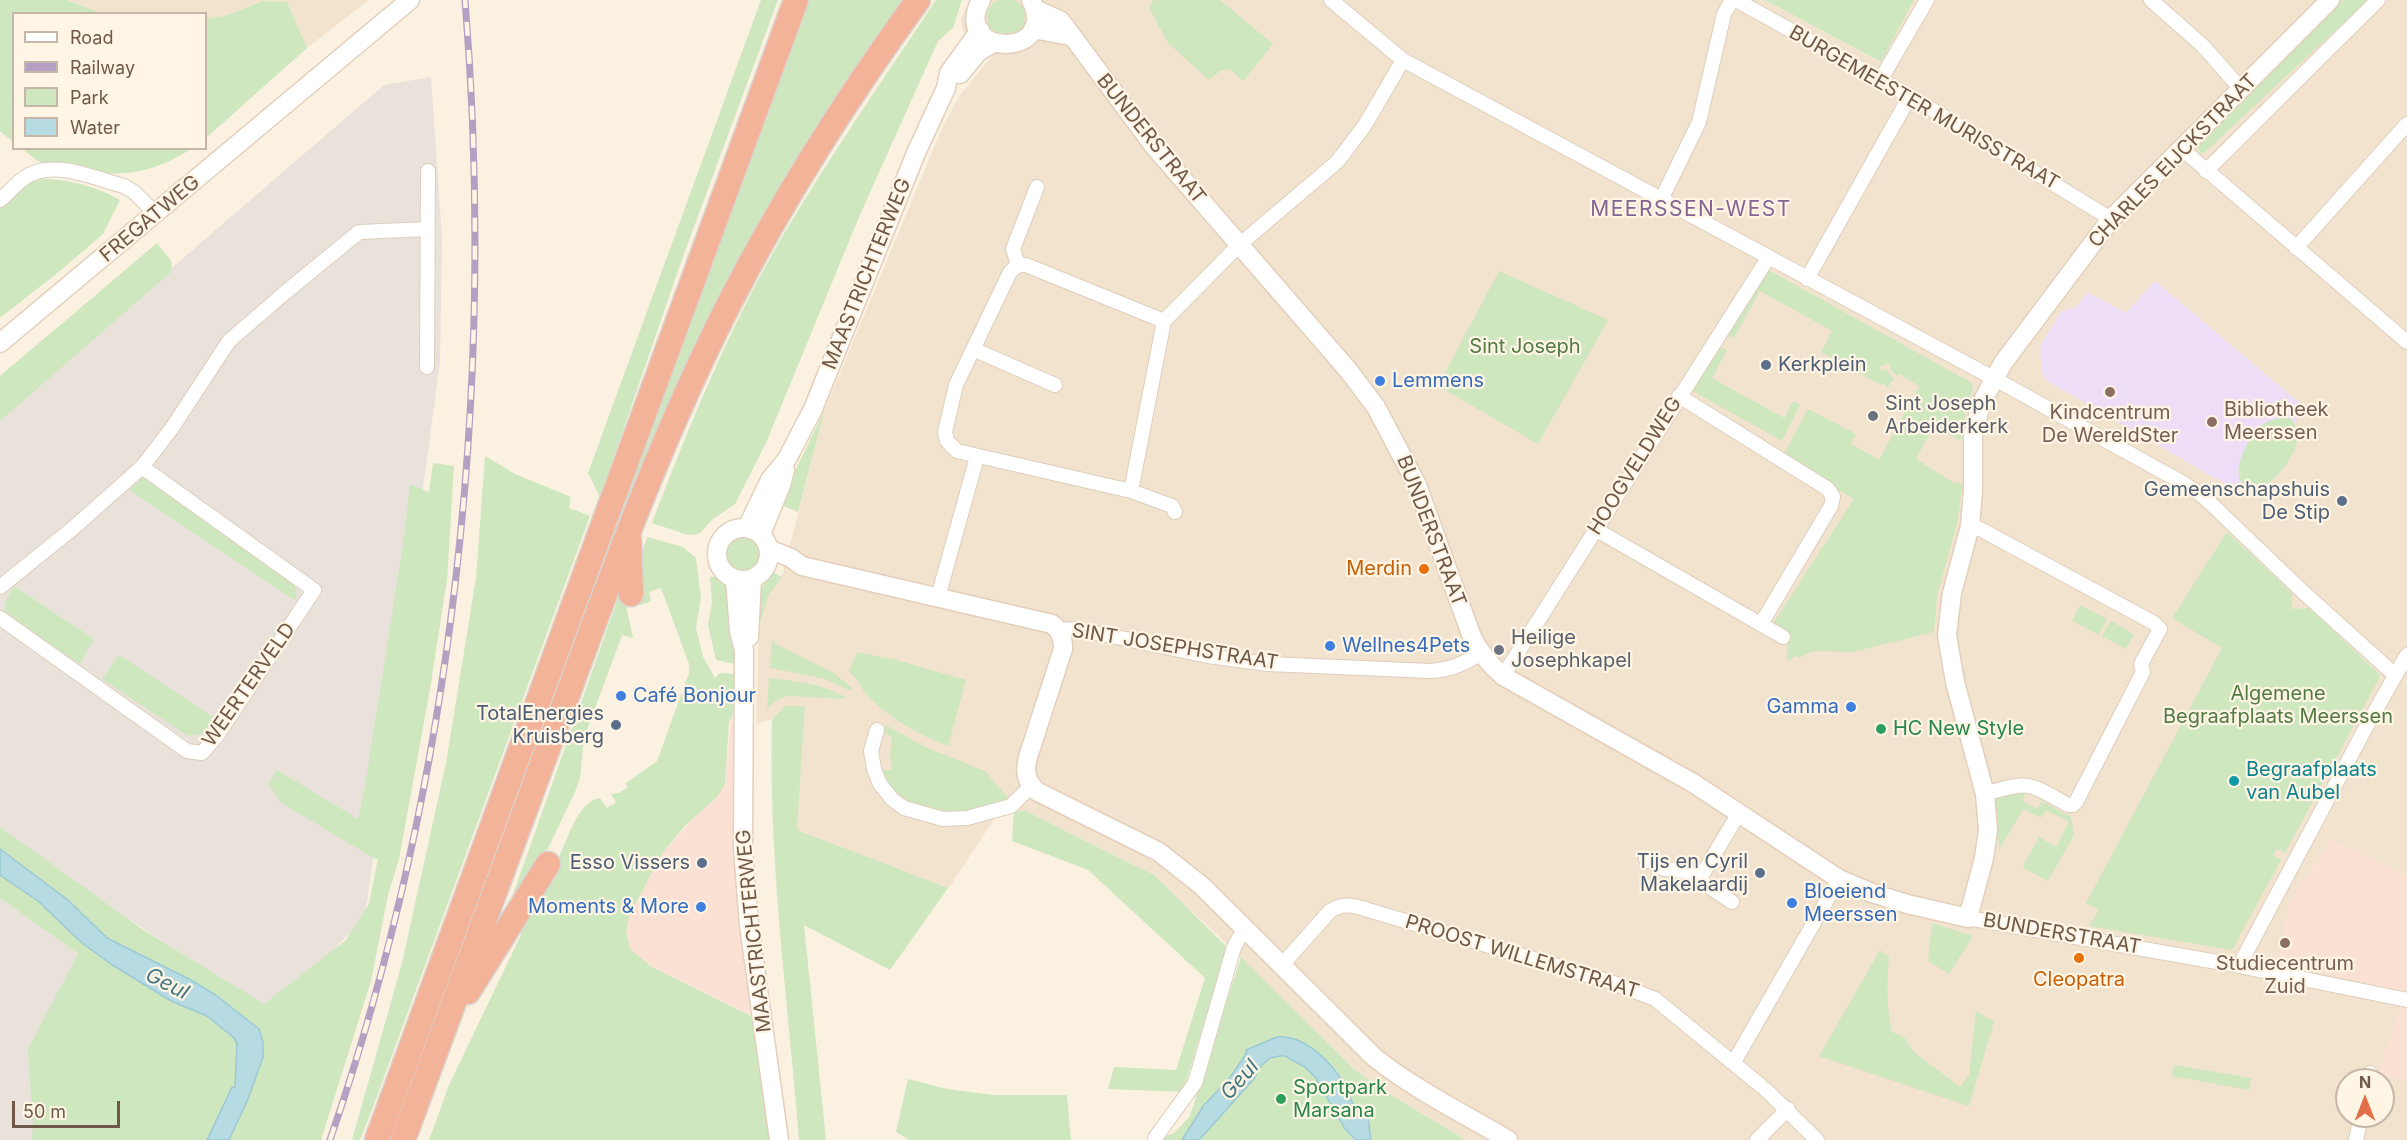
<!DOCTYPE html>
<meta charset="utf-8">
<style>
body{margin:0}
#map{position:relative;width:2407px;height:1140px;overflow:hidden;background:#fbf1e0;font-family:Inter,sans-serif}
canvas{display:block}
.legend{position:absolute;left:12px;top:12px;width:195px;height:138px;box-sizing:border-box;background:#fef5e5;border:2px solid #c5b6a7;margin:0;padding:8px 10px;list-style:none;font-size:18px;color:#705849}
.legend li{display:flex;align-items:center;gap:12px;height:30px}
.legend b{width:30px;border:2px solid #c5b6a7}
.north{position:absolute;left:2335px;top:1068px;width:60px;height:60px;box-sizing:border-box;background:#fef5e5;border:2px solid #c5b6a7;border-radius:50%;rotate:0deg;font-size:16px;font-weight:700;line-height:24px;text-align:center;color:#705849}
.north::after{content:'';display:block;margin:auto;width:21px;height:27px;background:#e17049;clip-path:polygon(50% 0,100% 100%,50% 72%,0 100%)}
.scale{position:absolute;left:12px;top:1101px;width:108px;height:27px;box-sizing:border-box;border:3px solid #705849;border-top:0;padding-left:8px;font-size:18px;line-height:21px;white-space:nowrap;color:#705849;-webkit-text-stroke:4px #fef5e5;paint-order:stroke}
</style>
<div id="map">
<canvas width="2407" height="1140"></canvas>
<ul class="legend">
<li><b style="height:8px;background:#fff"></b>Road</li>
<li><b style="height:8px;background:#b4a0c2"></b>Railway</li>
<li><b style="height:16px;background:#cee7bf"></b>Park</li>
<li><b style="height:16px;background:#b6dbe3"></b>Water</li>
</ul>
<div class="north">N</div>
<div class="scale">50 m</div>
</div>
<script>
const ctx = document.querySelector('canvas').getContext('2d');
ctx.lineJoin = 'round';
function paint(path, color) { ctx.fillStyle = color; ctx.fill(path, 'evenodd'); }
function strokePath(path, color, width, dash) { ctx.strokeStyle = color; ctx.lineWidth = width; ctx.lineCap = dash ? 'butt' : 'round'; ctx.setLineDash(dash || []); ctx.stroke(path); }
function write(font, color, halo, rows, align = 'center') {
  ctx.font = font + ' Inter,sans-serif'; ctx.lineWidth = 4.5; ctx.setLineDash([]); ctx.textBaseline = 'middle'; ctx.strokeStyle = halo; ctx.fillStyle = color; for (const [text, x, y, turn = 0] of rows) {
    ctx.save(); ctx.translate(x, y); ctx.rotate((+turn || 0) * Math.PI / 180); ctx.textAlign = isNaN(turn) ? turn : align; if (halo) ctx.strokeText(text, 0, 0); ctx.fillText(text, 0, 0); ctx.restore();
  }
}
const residential = new Path2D(`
 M67,0H369L307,48L287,2L263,1L224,16L206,19V14L101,13Z
 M970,0H1765L1880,62L1914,0H2407V1140H1466L1386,1092L1355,1070L1201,919L1131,863L1026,811L1001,809L948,889L797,830L805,706H785L772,719L756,724L759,627L769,594L782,576L825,409L943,126L960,95L991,57L972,45L963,31L961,19ZM2347,1080H2383V1116H2347Z`);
const commercial = new Path2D(`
 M731,716H734L733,833L753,1016L652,967L631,950L626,933L629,916L663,852L725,784Z
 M2331,839L2407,876V1081L2379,1074L2405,992L2278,962L2289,903Z`);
const industrial = new Path2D(`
 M431,77L442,237L440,362L365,918L270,1014L0,832V392L110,321L384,85Z
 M0,898L78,954L34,1140H0Z`);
const education = new Path2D(`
 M2155,281L2308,410L2307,416H2299L2295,422L2296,446L2260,488L2251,489L2242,482L2232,488L2047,381L2042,374L2040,349L2043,341L2062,311L2077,307L2087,292L2126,313Z`);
const green = new Path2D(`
 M987 17a19 19 0 1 1 38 0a19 19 0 1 1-38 0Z
 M0,0H67L101,13L14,14L13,142L0,131Z
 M761,0H778L681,262L600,497L588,473Z
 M808,0H903L829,106L782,185L623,516L619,514Z
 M936,0H962L953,28L938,41L859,217L766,443L735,504L713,519L699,534L688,535L652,523C689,426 729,328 782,237C830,156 884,78 936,0Z
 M1153,0H1220L1273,44L1243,81L1230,69L1220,71L1209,80L1168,43L1149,8Z
 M1765,0H1914L1881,62Z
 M2342,0H2368L2204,153H2201L2193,141Z
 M263,1L287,2L307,48L206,138V19L224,16Z
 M22,149H191C158,170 126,179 87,170C72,167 57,161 41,163Z
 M40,179C66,178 98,187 120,200L103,234L60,271L0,318V207L23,186Z
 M157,243L172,262L171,272L0,421V376Z
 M1765,268L1972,383L1973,388L1961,432V441L1933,427L1916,459L1954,483H1963L1957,524L1937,596L1934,632L1853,652L1812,651L1799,658L1795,655L1790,661L1787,659V634L1772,625L1854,499L1782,457L1808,409L1856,434L1851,444L1879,460L1919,386L1899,374L1897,376L1890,369V363L1880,366L1881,371L1886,369L1894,379L1887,388L1883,383L1881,385L1821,352L1832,331L1760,291L1734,338L1727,334Z
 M1499,271L1608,320L1538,444L1438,386Z
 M1720,347L1727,350L1712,378L1784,418L1793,401L1800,405L1782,441L1691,390Z
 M825,409L798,512L779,504Z
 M2282,417L2290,418L2294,422C2296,429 2298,438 2296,445C2292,461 2266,496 2247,487C2226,477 2249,436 2261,426C2267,421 2275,419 2282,417Z
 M485,456L515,474L571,497L569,508L590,516L373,1107L360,1140H352L402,963L446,763L476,578Z
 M433,463L454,466L447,580L430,689L399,859L388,895L371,981L321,1140H229L235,1129L259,1029L217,996L191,980L107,938L68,900L0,849V827L145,931L264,1004L346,940L369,904L378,858L375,859L280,802L269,784L277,770L358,819L364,792L403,545L410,484L429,492Z
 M142,478L151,483L291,581L296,589V601L129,490Z
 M2227,532L2292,593V609L2309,608L2379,674V679L2285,853L2277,849L2273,855L2281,860L2232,950L2089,926L2099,910L2086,903L2222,648L2172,618Z
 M726 553a17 17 0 1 1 34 0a17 17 0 1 1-34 0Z
 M647,537L683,547L696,558L701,597L696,628L703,657L715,678L720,673L736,674V708L729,722L725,784L717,797L686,825L663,852L629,916L626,933L631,950L652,967L753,1017L770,1140H429L449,1085L520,937C526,910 542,890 555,866C565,848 576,801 600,798L607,808L616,802L611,794L619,793L628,787L626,783L657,761L689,673V664L661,588L649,592L651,601L640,605L639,562Z
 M774,573L782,577L769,594L759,627C758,605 754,588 774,573Z
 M719,576L729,588L731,596L735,664L716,660L708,625L712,603L710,577Z
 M14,586L94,639L80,664L5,614L6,600Z
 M622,587L633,638L622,635L584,738L580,778L575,792L541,863L506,914Z
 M2080,605L2107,619L2099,635L2072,621Z
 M2111,621L2134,634L2126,649L2102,636Z
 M772,639L776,644L834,673L852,688V691L825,679L770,668Z
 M857,652L897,660L966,680L948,746C918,735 889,718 867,695C860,687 858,678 849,672Z
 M119,655L213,717L202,734L188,736L102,679Z
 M769,678C796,681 825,684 848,699L788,696L777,700L767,709Z
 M785,706H805L797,830L948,888L890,970L804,925L826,1140H799C788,1000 768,860 772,719Z
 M886,725L925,747L985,771L1008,798C994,804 979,811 963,812C931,816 895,802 881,772L892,769L890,754L892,737L882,732Z
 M2015,790L2026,792L2022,801L2037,809L2042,801L2071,817L2074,835L2048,881L2023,868L2024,864L2039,837L2056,847L2069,822L2046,810L2041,818L2023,809L1999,850L1995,797Z
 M1014,810L1026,811L1154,875L1227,947L1183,1092L1108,1089L1114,1067L1176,1070L1205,978L1088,870L1012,841Z
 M0,875L38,901L111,964L171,1001L207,1016L233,1037L237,1043L235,1088L232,1087L207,1140H31L33,1127L28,1049L78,954L0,898Z
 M1932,923L1973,936L1949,974L1928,961Z
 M1880,950L1889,957C1887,983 1886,1006 1892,1032L1904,1037L1914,1052L1960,1087L1969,1075L1976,1011L1994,1022L1969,1106L1819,1056Z
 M1241,957L1355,1070L1386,1092L1466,1140H1371L1368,1118L1354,1109L1339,1076L1326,1060L1287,1037L1277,1038L1246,1050V1054L1229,1079L1204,1105L1182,1140H1154L1174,1133L1190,1116Z
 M1280,1056H1285L1305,1067L1316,1077L1345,1129L1356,1140H1199L1254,1079L1262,1065L1270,1058Z
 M2174,1065L2251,1078L2249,1090L2172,1076Z
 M908,1079L947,1089L993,1095H1067L1071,1140H909L896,1132Z`);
const water = new Path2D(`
 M0,849L68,900L107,938L191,980L217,996L259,1029L263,1042V1057L248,1099L229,1140H207L232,1087L235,1088L237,1043L233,1037L207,1016L171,1001L111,964L82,943L38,901L0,875Z
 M1277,1037C1302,1035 1326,1057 1339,1076C1352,1095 1347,1104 1368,1118L1371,1140H1356L1345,1129L1315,1077L1305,1067L1285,1056H1280L1270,1058L1262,1065L1254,1079L1199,1140H1182L1204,1105L1229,1079L1246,1054V1050Z`);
const street = new Path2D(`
 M1331,0L1403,60L1995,379L2183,483L2204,497L2302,591L2395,675
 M1736,0L1910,96L2111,219
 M2151,0L2203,46L2241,89
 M1881,79L1927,0
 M2182,149L2407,342
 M2206,171L2378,0
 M0,200C9,192 18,181 29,175C56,160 96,179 124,186L134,192L156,214
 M1661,200L1699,122L1724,14L1732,0
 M2296,248L2407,124
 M1018,265L1013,249L1037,187
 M1807,279L1910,96
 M1164,321L1026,265H1018L1010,272L956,385L945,432L947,441L957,451L1131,491L1172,506L1175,512
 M973,349L1055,385
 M427,367L428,171
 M1679,396L1828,489L1833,497L1831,506L1761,624
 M1131,491L1164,321L1239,245L1337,162L1365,125L1403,60
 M1970,526L1980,529L2154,623L2160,629L2141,664L2143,672L2076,802L2073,805H2068C2028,783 2030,780 1985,794
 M1595,529L1783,637
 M0,587L72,529L142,467L172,428L229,341L287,291L359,232L427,229
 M938,597L977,457
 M0,618L187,751L202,753L216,737L314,590L142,467
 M1059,630L1077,629L1208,656L1268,664L1431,671C1450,670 1465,664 1480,653
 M1503,676L1768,258
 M877,730L871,751L874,769L880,784L892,799L904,808L943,819L967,818L1011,806L1031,786
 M1646,859L1664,869L1685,871L1732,902
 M1699,880L1739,813
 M1968,918L2234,965L2407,1000
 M1281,966L1330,911C1340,905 1347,904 1358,907L1611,982L1655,999L1760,1085
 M2239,966L2365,729L2407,655
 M1734,1062L1839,879
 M2368,1080L2370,1073
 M1765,1089L1817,1140
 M1155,1138L1195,1083L1234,947L1245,928
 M1757,1140L1788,1109
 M2356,1140L2361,1116`);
const secondary = new Path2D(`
 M981,0C950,58 1061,59 1031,0
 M1035,9L1061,21L1153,145L1348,370L1376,407L1417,485L1472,637C1480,653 1489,664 1503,676L1693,783L1839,879L1872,893L1907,904L1968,918L1984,858L1988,830L1985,794L1955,682L1947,635L1952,593L1970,526L1973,491V436L1981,404L2003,363L2111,219L2330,0
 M1033,29L1070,36
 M960,74L978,52L993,43
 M0,343L410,0
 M717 554a26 26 0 1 1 52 0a26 26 0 1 1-52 0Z
 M747,528L770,480L787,459L813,409L916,153L946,88L949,73L980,30
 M761,534L781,485L785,470
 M769,549L791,558L802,566L1052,624C1061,631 1063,638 1063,649L1028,757C1024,772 1026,782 1038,792L1159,852L1202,886L1374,1057C1415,1090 1463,1113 1508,1140
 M735,579L739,631L744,650L743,849L749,925L779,1140
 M749,637L752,579`);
const highway = new Path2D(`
 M629,539L631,594
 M468,992L548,864
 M377,1140L796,0
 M403,1140C457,994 511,848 565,702C615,565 665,429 731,300C785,195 849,95 918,0`);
const rail = new Path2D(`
 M330,1140C455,778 496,380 465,0`);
const markers = [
 [1766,365,6,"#5c6f8a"],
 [1380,381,6,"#3f7fe0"],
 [2110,392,6,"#8d6e63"],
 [1873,416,6,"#6b7280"],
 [2212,422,6,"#8d6e63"],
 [2342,501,6,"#5c6f8a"],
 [1424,569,6,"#e8710a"],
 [1330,646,6,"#3f7fe0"],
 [1499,650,6,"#6b7280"],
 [621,696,6,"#3f7fe0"],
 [1851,707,6,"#3f7fe0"],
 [616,725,6,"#5c6f8a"],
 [1881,729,6,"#2e9e5b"],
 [2234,781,6,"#0f9aa8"],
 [702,863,6,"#5c6f8a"],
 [1760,873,6,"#5c6f8a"],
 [1792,903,6,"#3f7fe0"],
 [701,907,6,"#3f7fe0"],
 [2285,943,6,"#8d6e63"],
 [2079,958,6,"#e8710a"],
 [1281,1099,6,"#2e9e5b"]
];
const streetNames = [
 ["BURGEMEESTER MURISSTRAAT",1924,108,30],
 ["BUNDERSTRAAT",1151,139,51],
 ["CHARLES EIJCKSTRAAT",2173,161,-46],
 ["FREGATWEG",150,219,-40],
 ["MAASTRICHTERWEG",867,274,-68],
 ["HOOGVELDWEG",1635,466,-58],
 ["BUNDERSTRAAT",1431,531,69],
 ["SINT JOSEPHSTRAAT",1175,647,9],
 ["WEERTERVELD",249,685,-55],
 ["MAASTRICHTERWEG",754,931,-96],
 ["BUNDERSTRAAT",2062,934,10],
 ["PROOST WILLEMSTRAAT",1522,957,17]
];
const parkNames = [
 ["Sint Joseph",1525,347],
 ["Algemene",2278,694],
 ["Begraafplaats Meerssen",2278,717]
];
const serviceNames = [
 ["Kerkplein",1778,365,"left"],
 ["Gemeenschapshuis",2330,490],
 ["De Stip",2330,513],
 ["TotalEnergies",604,714],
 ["Kruisberg",604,737],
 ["Tijs en Cyril",1748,862],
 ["Makelaardij",1748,885],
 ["Esso Vissers",690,863]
];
const shopNames = [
 ["Lemmens",1392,381],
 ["Wellnes4Pets",1342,646],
 ["Café Bonjour",633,696],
 ["Gamma",1839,707,"right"],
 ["Bloeiend",1804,892],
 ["Meerssen",1804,915],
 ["Moments & More",689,907,"right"]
];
const worshipNames = [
 ["Sint Joseph",1885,404],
 ["Arbeiderkerk",1885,427],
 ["Heilige",1511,638],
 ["Josephkapel",1511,661]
];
const educationNames = [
 ["Bibliotheek",2224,410,"left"],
 ["Meerssen",2224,433,"left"],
 ["Kindcentrum",2110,413],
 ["De WereldSter",2110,436],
 ["Studiecentrum",2285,964],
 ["Zuid",2285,987]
];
const foodNames = [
 ["Merdin",1412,569],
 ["Cleopatra",2079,980,"center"]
];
const leisureNames = [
 ["HC New Style",1893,729],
 ["Sportpark",1293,1088],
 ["Marsana",1293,1111]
];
const cultureNames = [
 ["Begraafplaats",2246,770],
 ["van Aubel",2246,793]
];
const neighbourhoodNames = [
 ["MEERSSEN-WEST",1691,210]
];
const waterNames = [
 ["Geul",167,984,27],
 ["Geul",1240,1080,-48]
];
paint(residential, '#f2e3cf');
paint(commercial, '#fbe1d4');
paint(industrial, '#e9e2db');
paint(education, '#eeddf7');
paint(green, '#cee7bf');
paint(water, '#b6dbe3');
strokePath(water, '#9cc9d4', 1.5);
strokePath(street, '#decebc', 16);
strokePath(secondary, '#e3cfbb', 21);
strokePath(highway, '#dad4d0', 27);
strokePath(street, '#fff', 14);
strokePath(secondary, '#fff', 18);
strokePath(highway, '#f3b398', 24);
strokePath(rail, '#b4a0c2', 7);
strokePath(rail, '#fef5e5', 4.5, [14]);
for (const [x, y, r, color] of markers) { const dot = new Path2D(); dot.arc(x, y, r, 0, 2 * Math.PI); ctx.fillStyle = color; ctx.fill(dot); strokePath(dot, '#fef5e5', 2); }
write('20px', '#705849', '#fef5e5', streetNames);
write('20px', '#537b44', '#fef5e5', parkNames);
write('20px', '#4e5e75', '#fef5e5', serviceNames, 'right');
write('20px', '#366cbe', '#fef5e5', shopNames, 'left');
write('20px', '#5b616d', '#fef5e5', worshipNames, 'left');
write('20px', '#785e54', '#fef5e5', educationNames);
write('20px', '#c56008', '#fef5e5', foodNames, 'right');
write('20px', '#27864d', '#fef5e5', leisureNames, 'left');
write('20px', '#0d838f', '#fef5e5', cultureNames, 'left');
ctx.letterSpacing = '1.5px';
write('21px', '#856493', '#fef5e5', neighbourhoodNames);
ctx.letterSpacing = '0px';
write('italic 21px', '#447683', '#fef5e5', waterNames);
</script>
